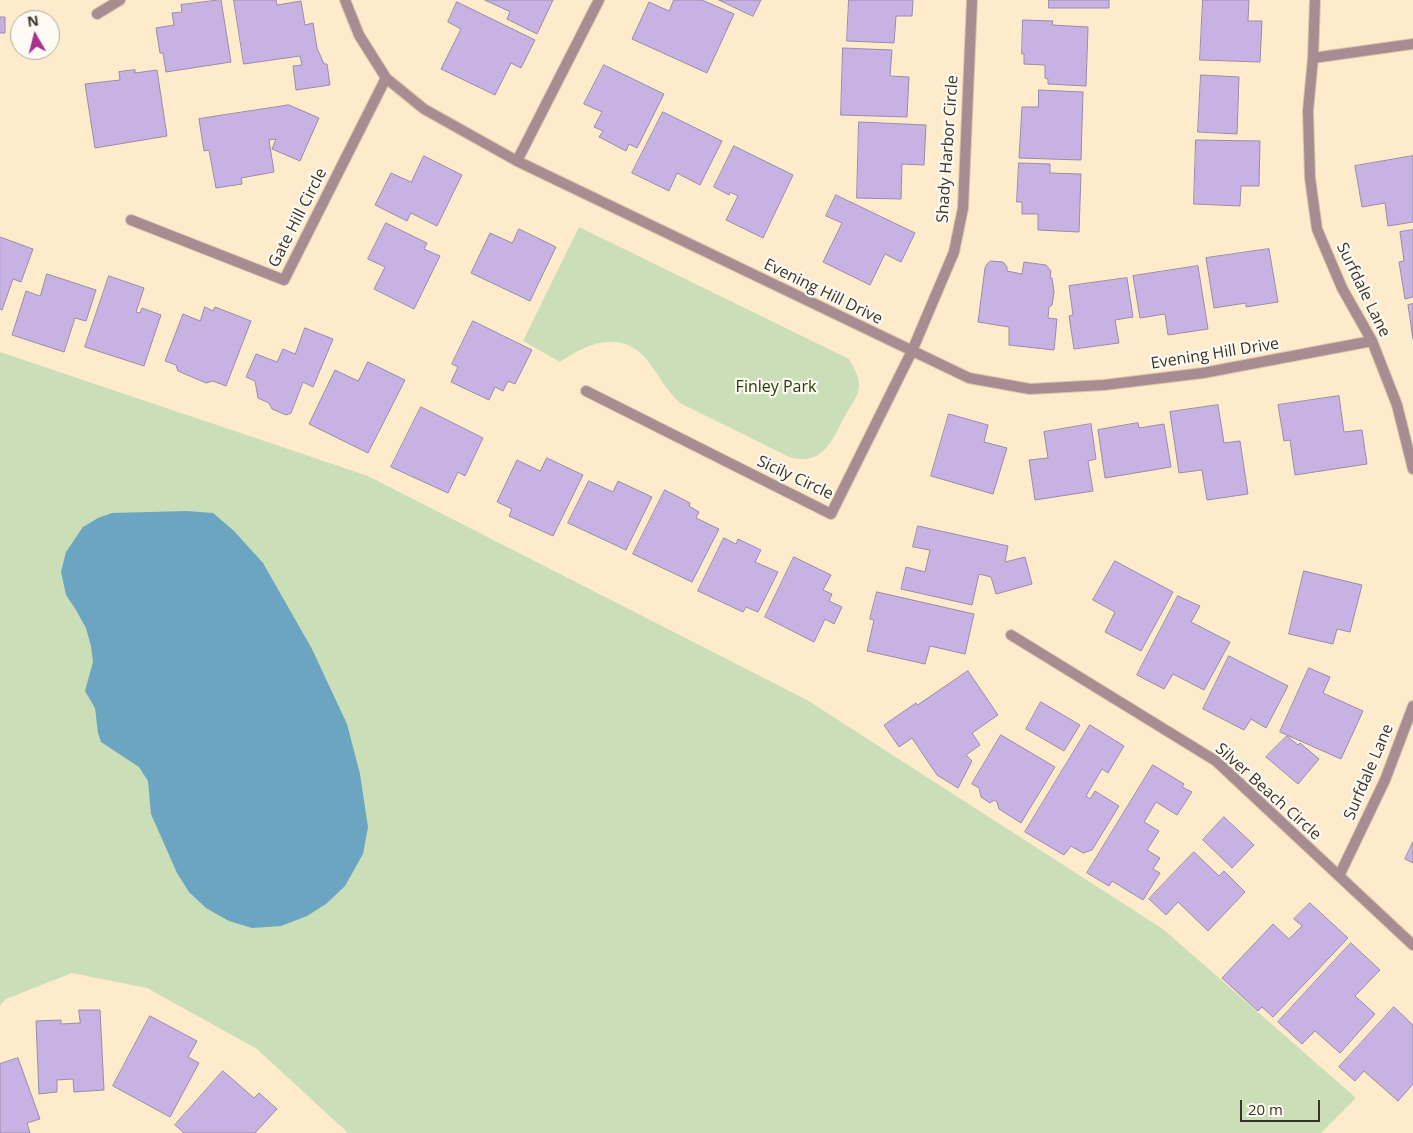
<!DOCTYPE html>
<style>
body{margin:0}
#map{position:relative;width:1413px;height:1133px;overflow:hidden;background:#feebcb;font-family:"Open Sans",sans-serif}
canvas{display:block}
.north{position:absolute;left:10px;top:10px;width:50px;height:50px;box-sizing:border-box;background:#fefaf4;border:1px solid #b0aaa2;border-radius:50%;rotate:352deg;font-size:14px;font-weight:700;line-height:20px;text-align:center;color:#3a3327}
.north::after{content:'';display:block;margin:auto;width:18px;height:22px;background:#a6338d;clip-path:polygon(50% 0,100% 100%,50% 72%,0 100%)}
.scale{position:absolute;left:1240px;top:1100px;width:80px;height:22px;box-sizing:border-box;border:2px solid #3a3327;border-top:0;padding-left:6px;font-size:15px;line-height:18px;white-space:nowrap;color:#3a3327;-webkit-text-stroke:4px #fefaf4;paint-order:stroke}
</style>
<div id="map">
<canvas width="1413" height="1133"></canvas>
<div class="north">N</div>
<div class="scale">20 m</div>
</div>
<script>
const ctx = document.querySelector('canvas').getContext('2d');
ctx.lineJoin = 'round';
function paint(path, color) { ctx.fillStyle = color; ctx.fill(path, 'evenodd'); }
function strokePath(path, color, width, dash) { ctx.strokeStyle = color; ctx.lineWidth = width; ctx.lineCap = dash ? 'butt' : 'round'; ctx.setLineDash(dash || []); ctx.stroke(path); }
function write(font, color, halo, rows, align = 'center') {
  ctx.font = font + ' "Open Sans",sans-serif'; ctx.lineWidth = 4.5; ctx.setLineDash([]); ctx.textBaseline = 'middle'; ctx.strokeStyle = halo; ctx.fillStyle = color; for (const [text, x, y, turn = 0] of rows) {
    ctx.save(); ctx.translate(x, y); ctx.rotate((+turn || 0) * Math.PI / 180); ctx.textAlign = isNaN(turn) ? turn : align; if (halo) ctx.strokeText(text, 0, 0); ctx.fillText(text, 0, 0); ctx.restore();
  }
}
const green = new Path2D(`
 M579,227L849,359C854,368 860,377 859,388C858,397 849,408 845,416C832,440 823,467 789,457L680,403C666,390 658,374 647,360C622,329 587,343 560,362L523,341Z
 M0,352L368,476L807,700L1163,929L1356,1098L1321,1133H348L257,1049L147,988L72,973L6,999L0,1006Z`);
const water = new Path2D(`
 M187,511L213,513L234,531L263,563L312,649L347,724L360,774L368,827L363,854L345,886L326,904L307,916L281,926L252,928L229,921L206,908L189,892L177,873L151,814L148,781L139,767L101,742L98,733L95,708L85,691L93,662L91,646L86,628L76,610L66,595L61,572L66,552L83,527L98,518L112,513Z`);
const building = new Path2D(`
 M221,0L231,62L166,72L163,53H160L156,28L174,25L172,13L182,12L181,5Z
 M234,0H276L277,5L301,1L305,25L313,23L317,48L324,64H327L330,85L296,90L293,66L302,65L300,56L244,64Z
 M485,0H553L537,34L507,19L510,12Z
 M674,0H702L734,14L707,73L632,39L649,2L669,11Z
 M719,0H761L753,16Z
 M849,0H913L912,16H896L894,43L847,41Z
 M1049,0H1109V8H1049Z
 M1203,0H1249L1248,21H1262L1260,62L1200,60Z
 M457,2L535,40L521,68L511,63L495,95L441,69L461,29L448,22Z
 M0,17H5V33H0Z
 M1023,20L1053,21L1052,25L1088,27L1086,86L1048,84V79L1045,78V65L1024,64V54H1022Z
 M843,48L892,50L890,76L909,77L907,117L841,115Z
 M604,65L664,94L637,148L629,144L626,151L599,137L603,131L594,127L602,112L584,104Z
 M135,70V73L157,70L167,136L95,148L85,84L120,80L119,72Z
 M1201,75L1239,77L1237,134L1198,132Z
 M1039,90L1083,92L1081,160L1019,158L1022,107H1038Z
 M289,105L319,118L300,161L272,149L276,139L269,140L274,172L241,178L242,184L216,188L209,150L204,151L199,119Z
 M663,112L722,141L700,185L677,173L669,191L632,173Z
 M859,122L926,125L924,165L902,164L901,199L857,198Z
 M1196,140L1260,141L1259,186H1241L1240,206L1194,204Z
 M734,146L793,175L763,238L726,220L738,196L730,192L729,195L714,187Z
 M424,156L462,175L437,226L411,213L407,221L375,205L391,173L411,182Z
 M1413,156V222L1388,226L1385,203L1362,207L1355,166Z
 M1019,163L1050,164V173L1081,174L1079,232L1038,230V214H1022V202H1017Z
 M836,195L915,233L901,262L885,254L870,285L823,262L842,223L826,216Z
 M386,223L427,243L424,249L440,256L414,309L374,289L385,267L368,259Z
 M519,229L556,247L530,301L471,273L490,233L512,243Z
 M1413,230V297L1405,299L1399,262L1404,261L1400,232Z
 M0,237L33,249L21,282L13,279L2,310L0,309Z
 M1269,249L1278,302L1246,307V303L1214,308L1206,258Z
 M991,261L1003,262L1007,267V271L1022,274L1024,262L1046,265L1051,271L1050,278H1052L1054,292L1052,305L1049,307L1048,318L1057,319L1054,350L1009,345V327L978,322L985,268L987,264Z
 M1198,266L1208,329L1168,335L1165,314L1140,318L1133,276Z
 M47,274L96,290L86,321L75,318L64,352L12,335L26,291L40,296Z
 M109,276L144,288L136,312L140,313L142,308L161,315L144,366L85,347Z
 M1127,278L1133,317L1115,320L1119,343L1074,349L1069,316L1073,315L1069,286Z
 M1413,304V339L1408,305Z
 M205,307L213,311L215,307L251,321L226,386L213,381L206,383L178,371L176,365L165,361L183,314L200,321Z
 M473,321L532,350L515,384L508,381L503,391L495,387L489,400L451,382L458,367L452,364Z
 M305,328L333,339L313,387L303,382L291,413L286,415L272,409L269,403L258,398L255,381L246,377L256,354L277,362L283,349L295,354Z
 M368,362L405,380L368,453L309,424L335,370L358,381Z
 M1339,396L1344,432L1362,430L1367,464L1295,475L1290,440L1284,441L1278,405Z
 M1218,405L1224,443L1240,441L1248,494L1207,500L1202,470L1179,473L1170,412Z
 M421,407L483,438L465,476L458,472L448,493L391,467Z
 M949,414L988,425L984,442L1007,448L993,494L931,476Z
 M1138,423L1139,428L1164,424L1171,467L1105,478L1098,430Z
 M1091,424L1096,459L1088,461L1093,491L1035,500L1029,460L1048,458L1044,432Z
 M547,458L583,475L553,536L509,516L512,509L497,502L517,460L540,471Z
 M589,481L613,492L618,481L652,497L626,550L568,523Z
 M665,490L690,503L689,506L699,512L696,518L719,529L692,582L633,554Z
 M918,526L1008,546L1005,562L1025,557L1032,584L996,594L991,577L979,574L972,605L901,589L906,567L925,572L930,550L913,547Z
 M724,538L736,544L738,539L761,550L755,562L778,572L758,612L746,607L743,612L698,591Z
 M794,557L831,575L823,590L832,594L829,601L842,607L834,624L825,619L814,642L765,617Z
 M1115,561L1173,592L1141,651L1105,632L1115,612L1093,600Z
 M1304,571L1362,585L1350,632L1337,629L1333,644L1289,634Z
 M877,592L974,614L965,654L930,646L925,664L867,651L874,620L870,619Z
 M1178,596L1200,606L1191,622L1230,642L1204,690L1173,674L1164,689L1137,675Z
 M1229,656L1288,686L1266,728L1251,719L1244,730L1203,709Z
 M1309,668L1330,677L1323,693L1363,711L1341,759L1280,732Z
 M968,671L998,715L972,733L980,745L966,755L972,761L958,788L937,775L912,738L899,747L884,725L916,703L917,705Z
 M1041,702L1080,725L1064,751L1026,729Z
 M1090,725L1124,746L1108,773L1102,769L1086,796L1090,799L1095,791L1119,806L1092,850L1083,853L1071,846L1064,855L1025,832Z
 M1001,735L1055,767L1021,823L999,809L997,802L994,800L990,803L981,797L979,788L972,784Z
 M1287,736L1298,745L1300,743L1319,759L1298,784L1266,757Z
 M1153,765L1184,784L1182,787L1192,792L1177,815L1156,802L1144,822L1159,831L1147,850L1160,858L1153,869L1160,873L1143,900L1112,881L1109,886L1087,873Z
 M1224,817L1254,845L1232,868L1203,840Z
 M1413,842V863L1405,859Z
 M1194,852L1219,876L1224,871L1245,892L1208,931L1178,902L1166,915L1149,899Z
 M1310,903L1348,938L1273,1017L1262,1007L1258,1011L1222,978L1273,924L1289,939L1302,926L1294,919Z
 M1351,943L1380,970L1355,996L1375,1014L1340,1053L1315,1031L1302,1044L1278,1022Z
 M1394,1007L1413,1025V1084L1398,1101L1364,1071L1355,1081L1339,1067Z
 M79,1010H100L104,1090L74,1092L73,1079L57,1080V1092L39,1094L36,1021L61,1020V1024L80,1023Z
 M150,1016L197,1041L188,1057L199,1063L170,1117L113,1086Z
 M18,1058L40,1119L27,1123L30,1133H0V1064Z
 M223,1071L254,1098L259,1093L277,1109L255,1133H184L175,1125Z`);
const street = new Path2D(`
 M345,0L359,35L386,78L424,109L517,161L969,378L1030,389L1104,385L1203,373L1372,341
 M1315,0L1313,58L1308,111L1310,178L1317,229L1342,288L1372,341L1397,405L1413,469
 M97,14L120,0
 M1313,58L1413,44
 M517,161L599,0
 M131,220L284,280L386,78
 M586,391L831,514L912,351L954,252L963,208L972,0
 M1011,635L1216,761L1413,945
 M1339,876L1385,780L1413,706`);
const streetNames = [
 ["Shady Harbor Circle",948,149,-86],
 ["Gate Hill Circle",298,218,-63],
 ["Surfdale Lane",1363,290,64],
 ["Evening Hill Drive",823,292,26],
 ["Evening Hill Drive",1215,354,-9],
 ["Sicily Circle",795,478,25],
 ["Surfdale Lane",1369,772,-67],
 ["Silver Beach Circle",1268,792,42]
];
const parkNames = [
 ["Finley Park",776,387]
];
paint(green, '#cadeb7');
paint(water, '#6ca5c1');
paint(building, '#c8b2e3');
strokePath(building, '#998ca9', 1);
strokePath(street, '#d7c6aa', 12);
strokePath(street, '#a78c91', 10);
write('16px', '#3a3327', '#fefaf4', streetNames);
write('16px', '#273d07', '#fefaf4', parkNames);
</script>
